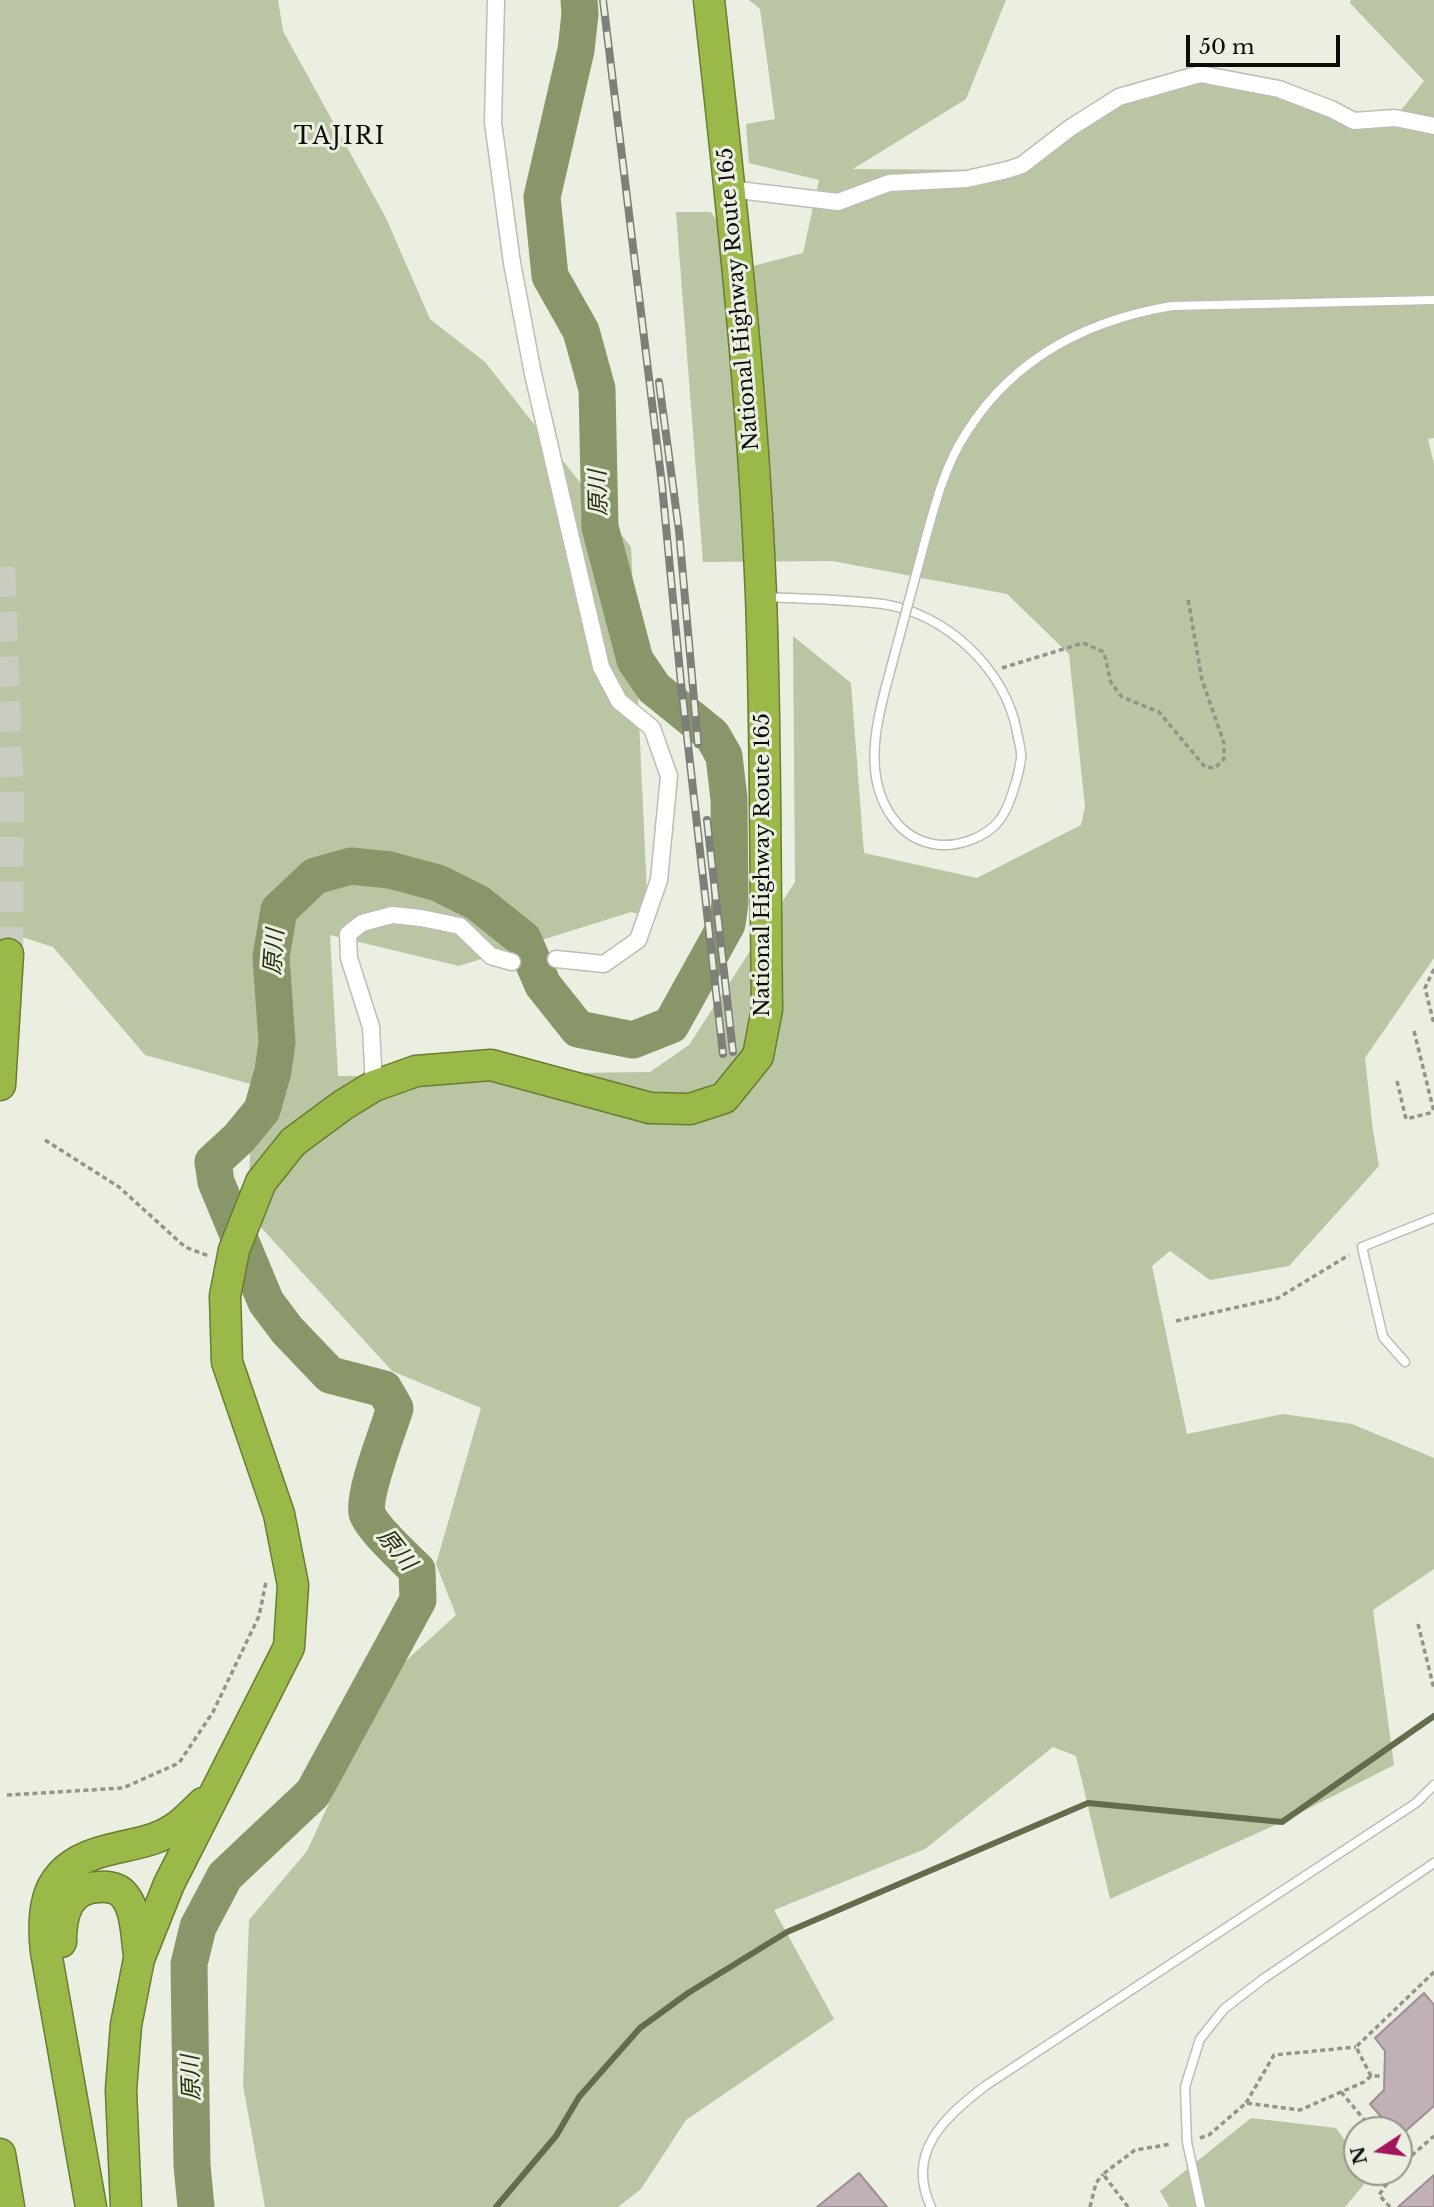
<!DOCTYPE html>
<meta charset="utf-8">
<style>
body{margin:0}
#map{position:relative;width:1434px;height:2207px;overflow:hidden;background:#eaefe2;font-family:"Libre Baskerville",serif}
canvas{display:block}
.north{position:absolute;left:1343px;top:2116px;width:70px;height:70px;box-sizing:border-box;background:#eaefe2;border:2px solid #91958b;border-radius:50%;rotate:257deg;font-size:19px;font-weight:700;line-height:28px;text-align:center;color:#0c0d09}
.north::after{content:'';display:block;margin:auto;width:24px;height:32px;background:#a3155a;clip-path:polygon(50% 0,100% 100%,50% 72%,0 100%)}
.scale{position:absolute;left:1186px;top:35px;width:154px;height:32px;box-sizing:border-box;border:4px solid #0c0d09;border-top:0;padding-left:9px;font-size:21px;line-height:24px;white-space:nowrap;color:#0c0d09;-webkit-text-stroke:5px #eaefe2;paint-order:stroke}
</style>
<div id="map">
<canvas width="1434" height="2207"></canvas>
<div class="north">N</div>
<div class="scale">50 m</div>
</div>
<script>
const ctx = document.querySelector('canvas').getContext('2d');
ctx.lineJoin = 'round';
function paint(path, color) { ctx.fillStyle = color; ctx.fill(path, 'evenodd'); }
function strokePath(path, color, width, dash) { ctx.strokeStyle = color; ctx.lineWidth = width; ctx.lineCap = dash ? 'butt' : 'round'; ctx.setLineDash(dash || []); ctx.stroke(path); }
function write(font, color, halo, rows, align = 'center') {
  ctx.font = font + ' "Libre Baskerville","Noto Sans JP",serif'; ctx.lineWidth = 6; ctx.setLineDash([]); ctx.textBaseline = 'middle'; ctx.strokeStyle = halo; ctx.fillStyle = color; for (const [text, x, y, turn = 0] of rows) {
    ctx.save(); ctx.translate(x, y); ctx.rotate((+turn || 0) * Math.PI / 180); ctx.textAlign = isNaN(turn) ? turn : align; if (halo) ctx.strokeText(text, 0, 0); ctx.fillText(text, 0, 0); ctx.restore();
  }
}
const green = new Path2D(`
 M0,0H278L283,31L386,218L430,319L485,362L631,547L648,916L631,912L459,966L330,935L338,1076L650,1072L689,1045L795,882L793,636L851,683L864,853L977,878L1081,825L1085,807L1069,654L1007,594L832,561L703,562L676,212H711L749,267L803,253L819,180L749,163L746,124L775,119L760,9L749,0H1006L966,99L853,169L1007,170L1119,97L1189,76L1279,89L1354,121L1395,118L1424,81L1350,3L1351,0H1434V438L1428,439L1434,464V958L1365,1058L1373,1131L1379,1166L1289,1266L1210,1280L1170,1251L1152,1266L1187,1434L1283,1414L1352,1424L1434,1458V1569L1373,1610L1394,1765L1282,1822L1110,1899L1076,1756L1053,1747L925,1849L774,1910L834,2019L686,2120L641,2189L618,2207H265L243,2085L249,1920L307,1851L386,1679L456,1615L436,1564L481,1408L392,1371L247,1212L254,1085L145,1055L53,947L0,930Z
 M1251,2118L1336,2128L1357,2157V2172H1368L1371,2176L1345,2207H1169L1160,2191Z`);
const stream = new Path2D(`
 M496,2207L556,2136L579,2097L640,2028L688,1993L787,1932L1088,1803L1282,1822L1434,1716`);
const river = new Path2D(`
 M196,2207L192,2165L189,1964L198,1927L225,1876L313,1793L418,1600L417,1570C406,1559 371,1527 367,1513C363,1493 388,1431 395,1408L384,1389L330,1375L287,1330L266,1302L216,1182L213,1162L239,1138L262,1110L273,1071L277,1042L271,957L279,910L315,876L351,866L390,870L438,883L478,903L523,939L543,985L578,1029L633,1040L671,1025L727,924L730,903L729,799L724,756L712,735L654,688L635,660L600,527L597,389L581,331L550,276L542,197L576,50L580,14L579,0`);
const building = new Path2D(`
 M1424,1993L1434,2005V2106L1399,2137V2130H1393L1370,2104L1384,2090L1385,2051L1375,2038Z
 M859,2173L887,2207H817Z
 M1434,2175V2207H1398Z`);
const highwayTunnel = new Path2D(`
 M0,567L9,801L8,954`);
const path = new Path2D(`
 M1002,668L1083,643L1104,652L1111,683L1122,697L1159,712L1205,767L1215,768L1224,759V743L1202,680L1188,599
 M1434,969L1425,988L1434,1024
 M1414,1031L1434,1112
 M1397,1081L1406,1119L1434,1112
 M45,1140L119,1187L185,1247L209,1256
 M1176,1321L1278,1298L1349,1255
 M1418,1624L1434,1689
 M7,1795L123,1788L179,1763L213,1712L259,1616L266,1582
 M1371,2076L1356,2047L1434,1972
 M1341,2092L1373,2130
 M1246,2103L1274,2055L1356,2047
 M1200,2138L1209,2135L1246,2103L1300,2110L1364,2082L1371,2076H1383
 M1399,2161L1402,2164L1434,2136
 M1090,2207L1096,2183L1103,2174
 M1128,2207L1103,2174L1135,2150L1172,2144
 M1390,2207L1379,2195L1395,2172`);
const lane = new Path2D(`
 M926,537C935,505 943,474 959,445C1005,363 1082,321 1172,306L1434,300
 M767,597C805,599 845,599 883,604C947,614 1005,669 1017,732C1018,740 1022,750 1021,758C1019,775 1009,810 998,822C984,838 960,846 940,845C919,843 904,834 892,817C860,772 879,713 892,664
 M1405,1362L1383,1337L1362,1247L1434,1218
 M931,2207C905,2152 945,2117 985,2086L1416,1803L1434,1785
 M1201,2207L1187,2142L1185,2087L1200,2039L1224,2009L1263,1979L1434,1863`);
const street = new Path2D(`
 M496,0L493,122L512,263L533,374L601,667L619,701L652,728L669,776L659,880L638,940L604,964L556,959
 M730,189L838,202L889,183L967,179L1007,170L1022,165L1070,128L1119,97L1200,74L1279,89L1331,109L1354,121L1395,118L1434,126
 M374,1086L371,1027L349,958L348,934L362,923L392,915L421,918L460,926L491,956L512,962`);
const highway = new Path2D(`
 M0,1085L8,954
 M61,1942C61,1915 67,1887 100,1887C106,1886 116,1888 121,1892C137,1906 136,1936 139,1955
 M0,2154L9,2207
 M91,2207L46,1952C40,1898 50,1864 108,1850C130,1844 155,1842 175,1828C185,1822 194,1811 203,1803
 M126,2207L121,2090L126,2025L139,1959L169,1884L289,1647L293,1585L279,1514L227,1362L225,1296L234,1250L261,1182L293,1142L343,1105L374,1086L416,1071L491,1065L650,1108L690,1109L724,1098L758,1056L767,1009C765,872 766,734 761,596C753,397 731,198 709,0`);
const rail = new Path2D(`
 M603,0L662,485L681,683L723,1054
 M659,382L679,531L698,744
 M707,820L733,1052`);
const laneBridge = new Path2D(`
 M892,664L926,537`);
const streetNames = [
 ["National Highway Route 165",739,299,-95],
 ["National Highway Route 165",763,865,-90]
];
const neighbourhoodNames = [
 ["TAJIRI",340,138]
];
const waterNames = [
 ["原川",599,493,-91],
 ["原川",275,952,-86],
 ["原川",396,1550,51],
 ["原川",192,2078,-92]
];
paint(green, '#b9c5a3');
strokePath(stream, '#636d4c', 6);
strokePath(river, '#889669', 37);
paint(building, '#c1b1b6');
strokePath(building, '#9d8e92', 2);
strokePath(highwayTunnel, '#c9cdc1', 30, [30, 15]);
strokePath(lane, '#babfb2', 11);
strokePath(street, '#babfb2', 19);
strokePath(highway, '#697d33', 33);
strokePath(path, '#91958b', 3.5, [5, 3.5]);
strokePath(lane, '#fff', 8);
strokePath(street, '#fff', 16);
strokePath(highway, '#9bb949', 30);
strokePath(rail, '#7d8078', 8);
strokePath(rail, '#eaefe2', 5, [16]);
strokePath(laneBridge, '#babfb2', 11, []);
strokePath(laneBridge, '#fff', 8);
write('21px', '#0c0d09', '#eaefe2', streetNames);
ctx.letterSpacing = '2px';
write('23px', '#0c0d09', '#eaefe2', neighbourhoodNames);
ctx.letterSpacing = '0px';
write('italic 23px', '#28310d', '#eaefe2', waterNames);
</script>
